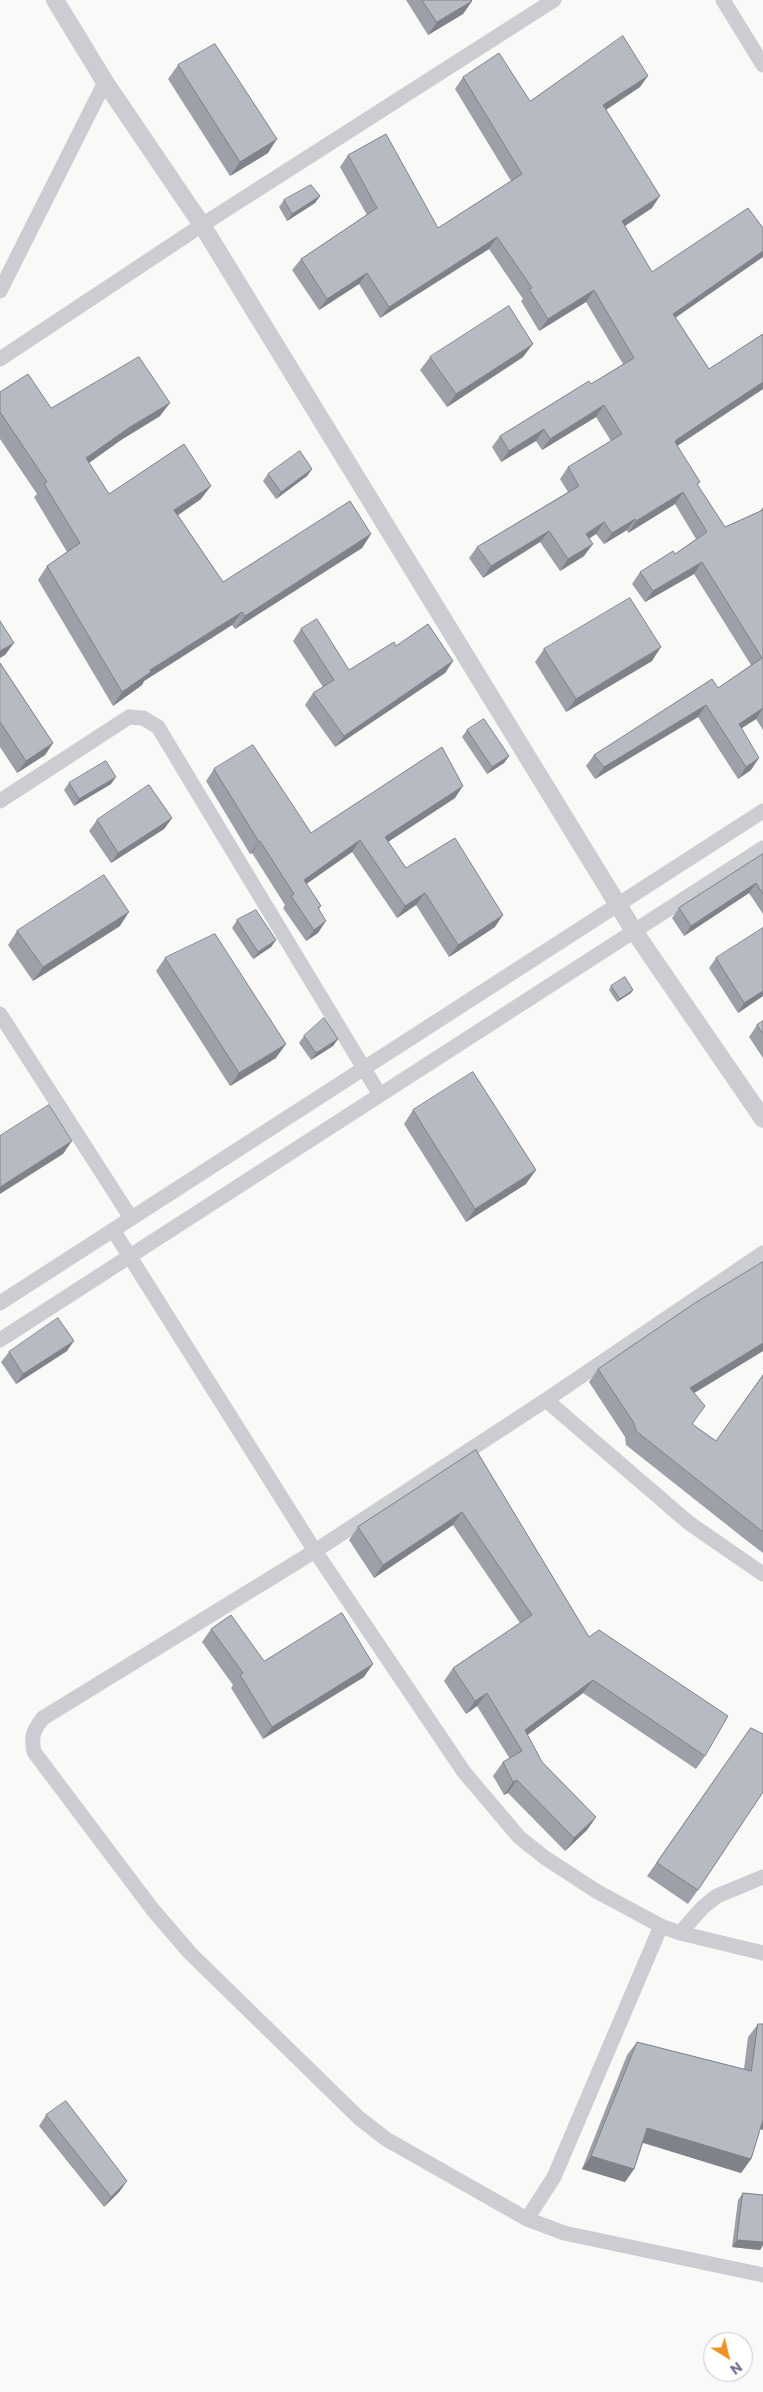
<!DOCTYPE html>
<style>
body{margin:0}
#map{position:relative;width:763px;height:2392px;overflow:hidden;background:#f9faf7;font-family:Commissioner,sans-serif}
canvas{display:block}
.north{position:absolute;left:703px;top:2332px;width:50px;height:50px;box-sizing:border-box;background:#fff;border:1px solid #c2c5d0;border-radius:50%;rotate:144deg;font-size:14px;font-weight:700;line-height:20px;text-align:center;color:#676f8a}
.north::after{content:'';display:block;margin:auto;width:18px;height:22px;background:#ec9324;clip-path:polygon(50% 0,100% 100%,50% 72%,0 100%)}
</style>
<div id="map">
<canvas width="763" height="2392"></canvas>
<div class="north">N</div>
</div>
<script>
const ctx = document.querySelector('canvas').getContext('2d');
ctx.lineJoin = 'round';
function strokePath(path, color, width, dash) { ctx.strokeStyle = color; ctx.lineWidth = width; ctx.lineCap = dash ? 'butt' : 'round'; ctx.setLineDash(dash || []); ctx.stroke(path); }
function paint(path, color) { ctx.fillStyle = color; ctx.fill(path, 'evenodd'); }
const minor = new Path2D(`
 M723,0L763,65
 M0,291L105,82
 M0,359L202,225L554,0
 M0,801L129,717L143,718L158,727L380,1095
 M0,1014L131,1218
 M113,1230L315,1551L464,1772L519,1837L544,1857L596,1891L661,1926L680,1933L763,1953
 M763,1253L546,1400L315,1551L43,1718C33,1730 31,1737 34,1752L153,1910L190,1953L359,2118L386,2139L527,2219L564,2233L763,2275
 M0,1303L763,811
 M0,1340L763,848
 M546,1400L689,1523L763,1574
 M680,1933L703,1907L717,1896L763,1877
 M527,2219L554,2177L661,1926`);
const tertiary = new Path2D(`
 M55,0L105,82L202,225L634,931L763,1119`);
const wall = new Path2D(`
 M406,0H471L472,1L463,14L428,35Z
 M178,65L268,153L230,176L168,79Z
 M463,77L530,101L640,87L606,110L652,208L625,226L676,318L709,369L763,334V389L677,446L700,482L697,485L725,527L760,511L763,507V730L756,719L742,728L751,770L738,779L698,717L595,779L586,766L594,755L718,688L751,665L694,574L645,602L632,584L640,572L675,554L696,539L675,504L628,533L627,530L604,544L596,534L589,538L584,556L560,571L540,542L483,578L469,558L477,547L568,492L560,479L568,467L611,441L596,417L542,450L536,441L501,462L492,447L500,436L591,384L623,364L586,302L539,331L521,301L523,299L489,249L380,318L359,284L319,310L292,270L301,259L367,215L340,167L348,155L438,228L511,181L455,89Z
 M320,196L315,203L287,221L279,207L284,200Z
 M430,357H523L447,407L420,370Z
 M0,392L51,408L160,416L121,440L89,463L109,494L201,499L178,515L223,582L371,534L362,548L235,629L232,625L144,681L142,685L113,706L38,580L47,566L67,552L34,497L37,494L0,439Z
 M312,469L307,476L276,499L263,481L268,474Z
 M301,629L349,670L453,661L445,673L335,747L305,705L313,693L323,687L293,641Z
 M544,649L652,661L566,712L535,662Z
 M0,663L53,743L45,755L17,773L0,747Z
 M467,730L509,756L504,763L487,774L462,737Z
 M214,769L311,833L455,798L388,842L406,868L495,927L449,957L416,905L397,918L352,852L306,884L321,906L319,909L318,933L306,941L283,908L285,905L252,853L250,854L206,781Z
 M69,783L111,784L74,806L64,790Z
 M172,818L164,829L111,863L89,831L97,820Z
 M763,854V914L749,893L684,936L672,918L679,908Z
 M237,920L276,940L271,947L253,959L232,928Z
 M120,926L33,981L8,945L17,931Z
 M165,958L276,1058L230,1086L156,971Z
 M716,958L763,996L738,1013L709,968Z
 M611,986L631,993L617,1002L609,990Z
 M763,1021V1058L749,1037L757,1025Z
 M304,1036L338,1039L333,1046L311,1060L299,1043Z
 M413,1110L526,1184L466,1222L404,1124Z
 M763,1262V1351L694,1393L692,1424L716,1441L763,1375V1553L746,1540L626,1445L625,1437L589,1382L598,1369Z
 M67,1351L16,1384L1,1362L9,1352Z
 M476,1450L589,1637L705,1756L696,1769L583,1693L527,1735L542,1762L596,1817L587,1830L565,1851L508,1793L504,1795L493,1776L503,1762L510,1759L477,1706L466,1714L444,1681L453,1668L520,1623L453,1525L374,1578L349,1540L358,1527Z
 M211,1629L264,1661L364,1677L263,1739L231,1688L233,1685L202,1642Z
 M751,1728L698,1890L688,1904L647,1876Z
 M758,2024L760,2129L751,2159L741,2173L643,2143L634,2169L625,2182L582,2169L627,2055L637,2042L744,2069L748,2037Z
 M46,2115L120,2191L104,2207L39,2126Z
 M743,2193L763,2195V2245L760,2250L732,2247L738,2200Z`);
const shadedWall = new Path2D(`
 M472,1L463,14L428,35L437,22Z
 M648,76L640,87L595,117L603,105Z
 M277,139L268,153L230,176L240,162Z
 M320,196L315,203L287,221L292,214Z
 M660,196L652,208L614,233L622,221Z
 M497,237L489,249L380,318L389,307Z
 M763,251V257L665,325L673,314Z
 M367,273L359,284L319,310L327,299Z
 M594,290L586,302L539,331L548,319Z
 M533,344L523,357L447,407L456,394Z
 M763,382V389L668,452L676,440Z
 M170,403L160,416L121,440L76,472L86,458L130,427Z
 M604,405L596,417L542,450L550,439Z
 M544,429L536,441L501,462L509,451Z
 M312,469L307,476L276,499L281,492Z
 M211,486L201,499L165,524L174,510Z
 M683,492L675,504L628,533L636,521Z
 M635,519L627,530L604,544L612,533Z
 M604,522L596,534L578,546L586,534Z
 M549,531L540,542L483,578L491,566Z
 M371,534L362,548L235,629L245,616Z
 M593,544L584,556L560,571L568,559Z
 M702,562L694,574L645,602L653,591Z
 M242,612L232,625L144,681L142,685L113,706L122,692L150,670Z
 M14,643L5,655L0,658V651Z
 M661,647L652,661L566,712L576,699Z
 M453,661L445,673L335,747L344,736Z
 M706,705L698,717L595,779L604,767Z
 M763,708L756,719L731,735L739,724Z
 M53,743L45,755L17,773L26,761Z
 M509,756L504,763L487,774L492,767Z
 M759,758L751,770L738,779L746,767Z
 M116,777L111,784L74,806L79,799Z
 M463,786L455,798L377,849L385,837Z
 M172,818L164,829L111,863L118,853Z
 M360,840L352,852L295,892L304,880Z
 M260,841L252,853L250,854L259,842Z
 M756,883L749,893L684,936L691,926Z
 M425,893L416,905L397,918L405,906Z
 M129,912L120,926L33,981L43,967Z
 M503,915L495,927L449,957L458,945Z
 M326,921L318,933L306,941L314,930Z
 M276,940L271,947L253,959L258,952Z
 M633,990L631,993L617,1002L620,999Z
 M763,991V996L738,1013L744,1003Z
 M338,1039L333,1046L311,1060L316,1053Z
 M286,1044L276,1058L230,1086L239,1073Z
 M72,1141L63,1154L0,1194V1187Z
 M536,1170L526,1184L466,1222L475,1209Z
 M74,1341L67,1351L16,1384L23,1374Z
 M763,1343V1351L681,1401L690,1388Z
 M462,1512L453,1525L374,1578L383,1565Z
 M373,1664L364,1677L263,1739L272,1727Z
 M593,1680L583,1693L517,1743L525,1730Z
 M487,1693L477,1706L466,1714L475,1701Z
 M517,1780L508,1793L504,1795L513,1782Z
 M596,1817L587,1830L565,1851L574,1838Z
 M763,2117V2130L755,2127Z
 M647,2128L751,2159L741,2173L638,2141Z
 M591,2156L634,2169L625,2182L582,2169Z
 M127,2181L120,2191L104,2207L111,2197Z
 M737,2240L763,2242V2245L760,2250L732,2247Z`);
const building = new Path2D(`
 M422,0H471L472,1L437,22Z
 M623,36L648,76L603,105L660,196L622,221L652,272L748,208L763,228V251L673,314L709,369L763,334V382L676,440L675,442L700,482L697,484L725,527L763,510V708L739,724L759,758L746,767L706,705L604,767L594,755L712,679L718,688L762,658L702,562L653,591L640,572L673,551L675,554L707,532L683,492L636,521L635,519L612,533L604,522L586,534L593,544L568,559L549,531L491,566L477,547L579,486L568,467L622,434L604,405L550,439L544,429L509,451L500,436L589,381L591,384L634,358L594,290L548,319L529,289L532,288L497,237L389,307L367,273L327,299L301,259L377,208L348,155L386,134L438,228L522,174L463,77L499,53L530,101Z
 M215,44L277,139L240,162L178,65Z
 M311,185L320,196L292,214L284,200Z
 M509,306L533,344L456,394L430,357Z
 M139,357L170,403L130,427L86,458L109,494L184,444L211,486L174,510L223,582L350,501L371,534L245,616L242,612L150,670L151,672L122,692L47,566L80,543L44,484L47,482L0,412V392L28,374L51,408Z
 M300,451L312,469L281,492L268,474Z
 M630,598L661,647L576,699L544,649Z
 M317,619L349,670L394,642L396,646L428,624L453,661L344,736L313,693L334,680L301,629Z
 M0,621L14,643L0,651Z
 M0,663L53,743L26,761L0,722Z
 M484,719L509,756L492,767L467,730Z
 M253,745L311,833L442,747L463,786L385,837L406,868L455,838L503,915L458,945L425,893L405,906L360,840L304,880L321,906L318,908L326,921L314,930L291,896L294,894L260,841L259,842L214,769Z
 M106,761L116,777L79,799L69,783Z
 M149,785L172,818L118,853L97,820Z
 M763,854V894L756,883L691,926L679,908Z
 M104,875L129,912L43,967L17,931Z
 M256,910L276,940L258,952L237,920Z
 M763,928V991L744,1003L716,958Z
 M215,934L286,1044L239,1073L165,958Z
 M625,977L633,990L620,999L611,986Z
 M324,1018L338,1039L316,1053L304,1036Z
 M763,1021V1034L757,1025Z
 M473,1072L536,1170L475,1209L413,1110Z
 M49,1105L72,1141L0,1187V1136Z
 M763,1262V1343L690,1388L705,1406L692,1424L716,1441L763,1375V1532L636,1431L634,1423L598,1369L695,1303Z
 M58,1318L74,1341L23,1374L9,1352Z
 M476,1450L589,1637L599,1630L728,1716L705,1756L593,1680L525,1730L542,1762L596,1817L574,1838L517,1780L513,1782L503,1762L522,1751L487,1693L475,1701L453,1668L532,1615L462,1512L383,1565L358,1527Z
 M342,1613L373,1664L272,1727L240,1675L243,1673L211,1629L231,1615L264,1661Z
 M751,1728L763,1734V1792L698,1890L657,1863Z
 M758,2024H763V2120L751,2159L647,2128L634,2169L591,2156L637,2042L751,2071Z
 M66,2101L127,2181L111,2197L46,2115Z
 M743,2193L763,2195V2242L737,2240Z`);
strokePath(minor, '#cccdd2', 15);
strokePath(tertiary, '#cccdd2', 18);
paint(wall, '#9da0a8');
paint(shadedWall, '#7f8288');
paint(building, '#b6bac3');
strokePath(building, '#7f8288', 1);
</script>
